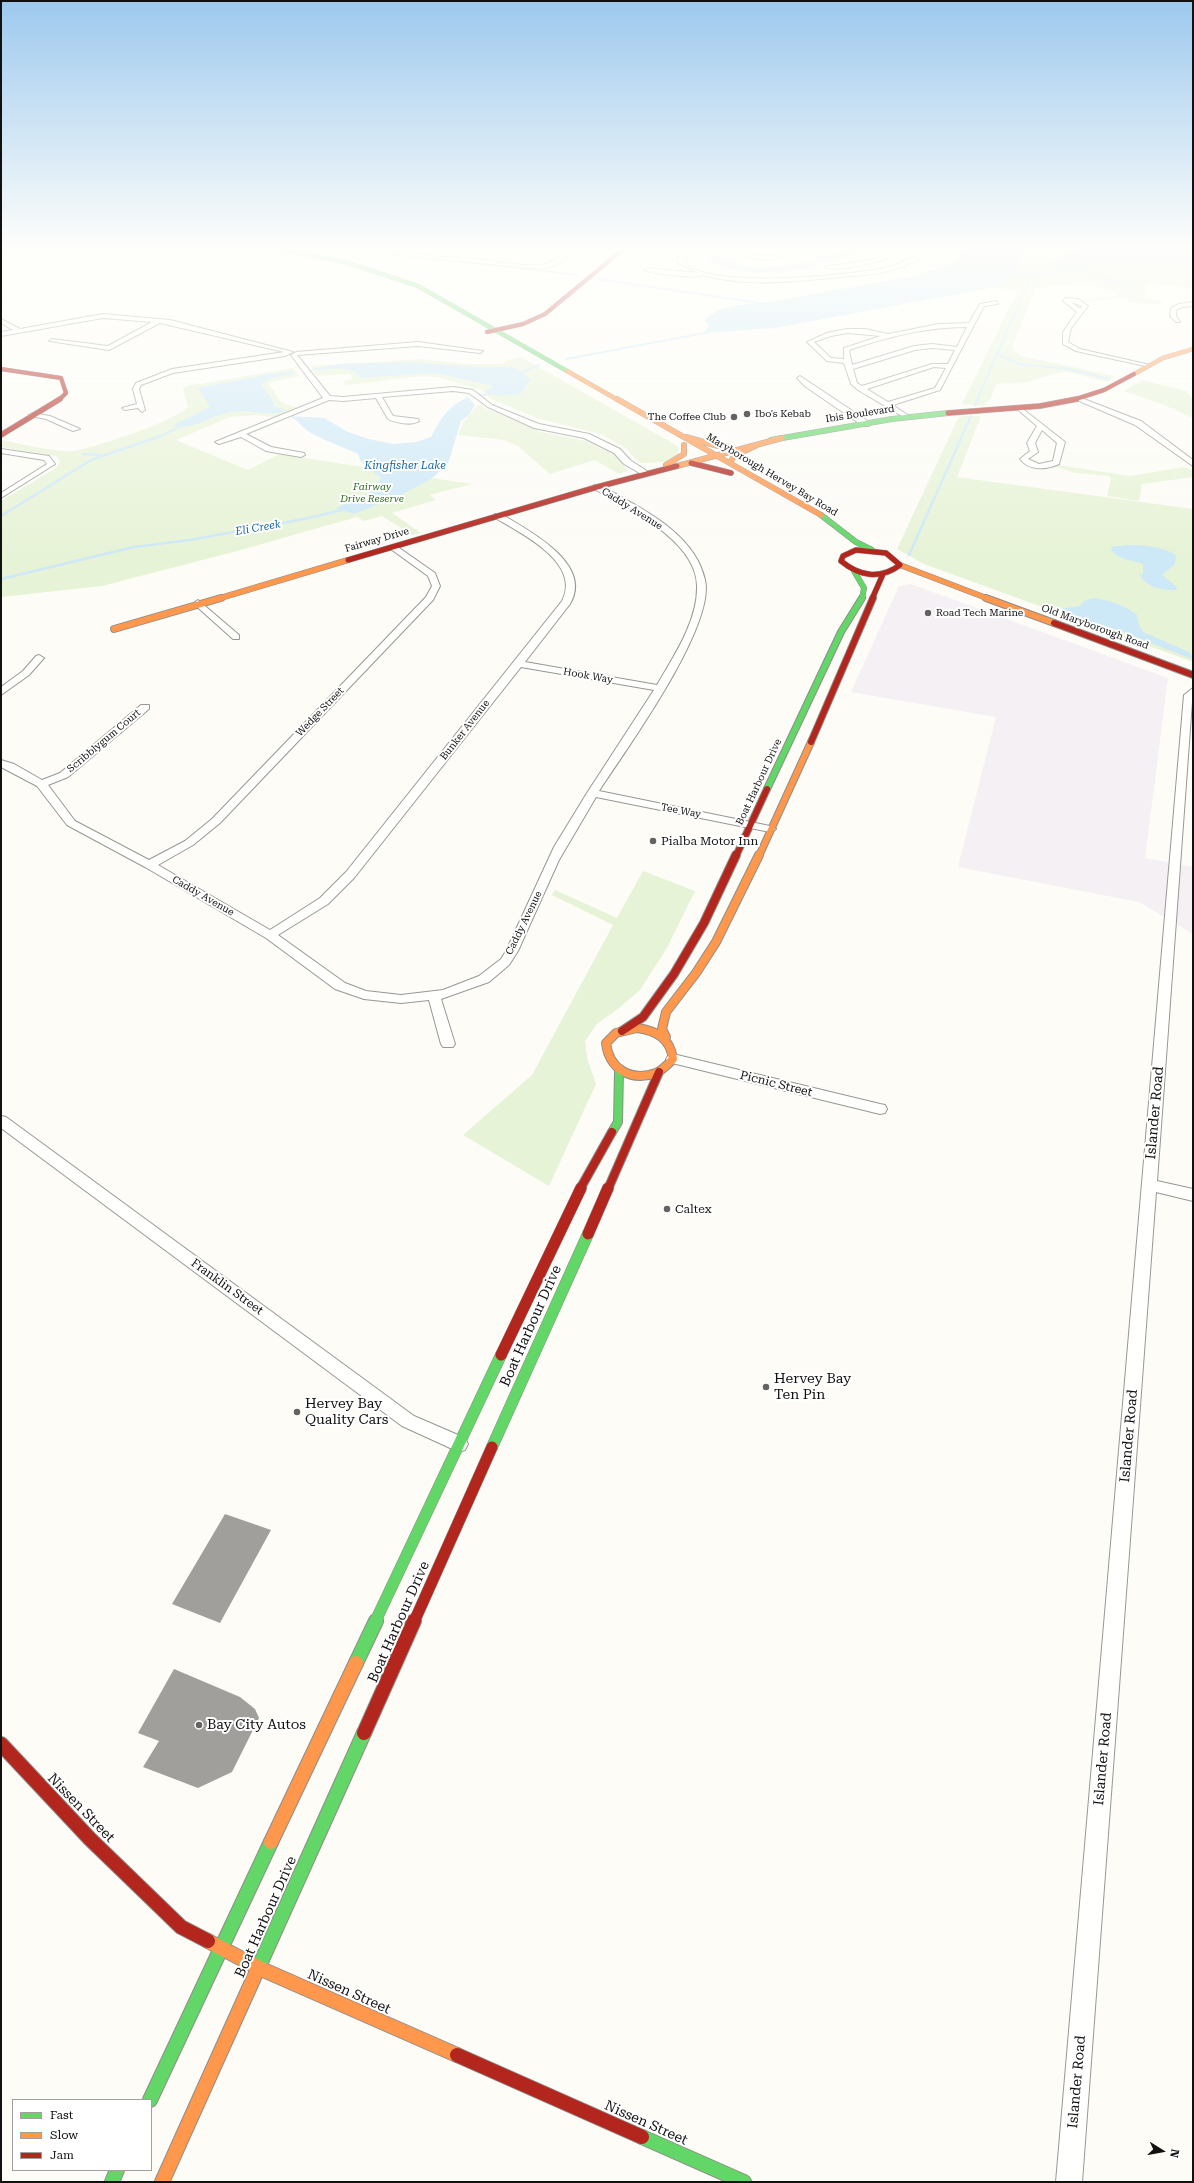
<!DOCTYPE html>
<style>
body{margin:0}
#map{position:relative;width:1194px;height:2183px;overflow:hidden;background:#fdfcf7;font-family:"Roboto Serif",serif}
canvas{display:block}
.frame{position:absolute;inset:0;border:2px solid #111;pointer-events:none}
.legend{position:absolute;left:12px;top:2099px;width:140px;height:72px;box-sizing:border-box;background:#fff;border:1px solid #a0a0a0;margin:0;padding:5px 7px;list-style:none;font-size:12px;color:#111}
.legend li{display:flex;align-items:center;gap:8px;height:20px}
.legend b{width:20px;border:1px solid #a0a0a0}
.north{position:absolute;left:1142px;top:2131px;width:40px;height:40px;-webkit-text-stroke:3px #fff;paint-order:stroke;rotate:101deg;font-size:11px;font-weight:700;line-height:16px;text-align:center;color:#111}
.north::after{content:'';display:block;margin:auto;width:14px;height:18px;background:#111;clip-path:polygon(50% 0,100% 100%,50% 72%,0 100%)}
</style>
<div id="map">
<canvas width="1194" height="2183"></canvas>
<div class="frame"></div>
<ul class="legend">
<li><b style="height:5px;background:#63d668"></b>Fast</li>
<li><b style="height:5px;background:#ff974d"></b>Slow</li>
<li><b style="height:5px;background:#b3261e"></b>Jam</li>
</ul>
<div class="north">N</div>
</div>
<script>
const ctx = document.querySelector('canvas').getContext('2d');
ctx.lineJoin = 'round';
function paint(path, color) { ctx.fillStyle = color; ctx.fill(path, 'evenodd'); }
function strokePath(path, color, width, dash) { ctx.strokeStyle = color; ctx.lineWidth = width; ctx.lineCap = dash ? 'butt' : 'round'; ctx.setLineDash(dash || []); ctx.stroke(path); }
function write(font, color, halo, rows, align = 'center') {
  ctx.font = font + ' "Roboto Serif",serif'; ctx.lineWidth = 4; ctx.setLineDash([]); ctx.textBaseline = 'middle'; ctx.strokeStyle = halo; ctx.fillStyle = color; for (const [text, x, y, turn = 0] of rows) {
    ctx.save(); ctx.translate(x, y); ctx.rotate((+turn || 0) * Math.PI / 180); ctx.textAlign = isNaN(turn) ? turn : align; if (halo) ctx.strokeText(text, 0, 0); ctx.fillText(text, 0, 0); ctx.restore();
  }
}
const industrial = new Path2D(`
 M911,584L1168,678L1145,858L1193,867V934L1139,902L958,867L996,717L851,692L899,586Z`);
const green = new Path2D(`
 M1024,247H1193V288L1146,284L1144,297L1163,301L1162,304L1131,303L1124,297L1087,302L1083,300L1121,295L1089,283L1036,288L1012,347L1021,356L1115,376L1107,382L1065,371L1027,382L996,384L991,398L984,406L962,404L1018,290L993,288L1009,281Z
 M521,357L676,445L679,448L678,455L665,462L643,463L638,462L627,449L601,434L540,419L491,399L481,390L441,378L424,376L346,385L343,381L353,379L350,374L317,376L311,366L421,359L465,364H502L507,360Z
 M293,368L300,376L268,383L281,402L297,408L277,418L258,415L230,417L176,440L248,470L279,454L472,484L430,495L436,500L392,513L421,533L412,535L382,516L364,521L357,517L237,551L102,586L1,597V501L56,468L60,461L56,456L1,447V440C16,443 61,453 74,451C96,447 173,422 188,407L183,389L187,386Z
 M1142,380L1186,391L1193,399V418L1164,405L1124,391Z
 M478,405L541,432L586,441L615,455L628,471L619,474L595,460L550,474L518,446L504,440L458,435L463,423Z
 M962,416H981L957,477L1193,509V662L924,564L897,549L958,418Z
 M1058,465L1130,476L1184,467L1193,470V477L1142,484L1139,501L1107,496L1111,479L1109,476L1075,473L1054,466Z
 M643,871L695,891L667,948L640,990L619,1008L597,1024L585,1041L587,1058L596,1084L549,1186L463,1135L532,1075L613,925L552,895L555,890L617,918Z`);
const water = new Path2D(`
 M844,247H875C867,255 825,264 815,259L823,255L840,253L843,252Z
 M965,247H1025L1009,281L995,287L775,328L705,333L709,325L704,320L718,310L734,306L776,301L918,275L955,262Z
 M1093,247H1171L1193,249V268L1100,263L1081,271L1054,270L1052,267L1053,260L1061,258V254L1067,253V250Z
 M715,255L738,264L759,268L790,266L807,262L817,264L819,268L759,273L738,271L711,263L708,258Z
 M406,362L480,367H513L531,380L520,394L498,396L485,392L494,386L435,373L362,378C349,363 328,370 309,371L308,370L339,364Z
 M293,371L295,373L269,379L261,384L272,399L274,406L287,411C271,417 250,409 232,412C208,415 199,430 172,426L210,407L198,388L270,374Z
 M468,397L475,405L469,415L461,421L448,464L431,479L399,496L354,514L335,508L367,495L381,478L361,462L358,454C343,447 326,441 311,433C301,428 299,420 289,416L324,418L348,432L369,439L393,444L416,442L431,437C442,417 446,408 468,397Z
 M1126,545C1142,545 1162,546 1176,555L1175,564L1162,575L1177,587L1176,590C1165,591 1145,587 1140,575L1143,573V564C1133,560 1118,560 1111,550L1112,547Z
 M1093,598C1108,600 1125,605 1137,615L1139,626L1143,632L1189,652L1193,658L1192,659L1115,629L1072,616L1060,609L1079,606L1086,600Z`);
const streamFar1 = new Path2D(`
 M388,254L410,256
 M459,261L577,275
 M1083,271L1128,285L1133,296
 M1008,275L1053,272L1068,268
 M598,279L759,303
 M998,354L1019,364L1068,369L1109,379
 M566,359L710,332
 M515,375L539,365
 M482,395L494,393
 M977,400L1030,279L1037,274`);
const stream = new Path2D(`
 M975,405L978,399
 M83,454L100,455
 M1,516L91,460L161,436L179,427
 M909,555L971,416
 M1,579L134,547L190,540L309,518L346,509`);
const building = new Path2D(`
 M225,1514L271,1530L220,1623L172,1604Z
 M174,1669L240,1697L255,1709L259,1718L232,1772L198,1788L143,1767L159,1741L138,1733Z`);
const street = new Path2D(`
 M392,247H397L399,250C408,253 450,259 458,257C467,255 471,247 480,247L464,258C488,260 514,266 539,265C555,265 567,246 580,247L556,265L539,269L407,256L395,252Z
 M691,247H697L683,259C694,292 867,275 895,265C908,261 917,255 926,247H932C907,275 867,274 833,278C788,282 746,287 703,275C698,279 651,274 644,270L647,268L698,273L677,262L678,258Z
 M750,247H755L753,256H773L805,247H813L774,260L749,258L746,254Z
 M897,247H903C899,251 896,254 890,257C880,262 834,273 825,267L876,259L893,251Z
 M1065,298L1078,299L1088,306L1071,328L1068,342L1080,349L1150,365V367L1076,351L1063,344V332L1077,312L1063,301ZM1071,302L1082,306L1080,309Z
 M996,301L998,304L984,306L940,390L893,405L909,416V418L907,419L858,390L851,384L844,363L827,361L807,342L827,333L847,329H865L888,334L939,324L969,323L980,304ZM967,327L957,347L932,344L914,346L852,365L849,350C888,337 926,327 967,327ZM847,333L881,336L844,348V359L831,358L814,342L831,336ZM932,348L955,350L948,364H932L862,386L857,383L853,369L915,350ZM934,367L946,368L935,388L888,402L867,389Z
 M1193,302V306L1182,307L1176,310V316L1180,322H1176L1170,316L1171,308L1179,304Z
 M103,314L170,320L293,352L285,356L173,373L141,385L139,389L145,410L142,412L138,408L125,410L122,408L137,404L133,389L136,383L172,369L284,352L160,323L109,350L49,341L52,339L108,346L152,322L103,318L1,336V332L13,330L1,323V319L20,329Z
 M418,342L483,351L480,353L418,346L297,355L330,396L343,397L453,387L473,390L492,405L539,424L589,434L620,449L630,460L650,473L643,475L624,464L614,453L584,438L534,428L488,407L469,393L453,391L382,397L393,416L418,419L419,421C412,426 395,423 388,419L376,398L343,401L329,400L246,434L271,447L304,453L305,455L301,457L266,451L241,437L219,444L215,442L323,398L291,355L296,352Z
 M800,376L869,422V426H863L806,387L797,378Z
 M1077,398H1081L1141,421L1193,460V466L1135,425L1077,400Z
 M1019,406L1065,442L1059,464C1046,470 1029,471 1020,459L1030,451L1027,443L1037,426L1017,409L1016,408ZM1042,430L1057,443L1053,461L1039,464L1028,459L1038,452L1035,443Z
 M33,413L50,416L80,429L73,431L46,419L31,416L29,415Z
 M1,449L49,456L55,464L1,498V493L47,464L44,460L1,453Z
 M594,485H600C638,507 695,532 705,580C716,626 626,750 599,791L770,826L776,829L770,832L596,797L559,860L518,951L509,965L489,982L441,999L455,1044L453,1047H443L441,1044L429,1000L401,1003L364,999L335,989L266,938L145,867L67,825L37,786L1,767V760L14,764L42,780L60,773L141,705H149V709L68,777L48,785L75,821L149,860L185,841L212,819L426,597L432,586L428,576L388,547L395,545L435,573L440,586L433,600L220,823L193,845L158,865L270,930L320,898L346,872L562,601C582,563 521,533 495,518V514H501C528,530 594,564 570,604L525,662L657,685C674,656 698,620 697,586C697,541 628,508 594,489ZM521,667L654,690L587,793L554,847L506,951L501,959L479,976L443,990L401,995L366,991L345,983L278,935L328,904L354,878Z
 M198,600L239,635V639H233L195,605L194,603Z
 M39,655L44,658L29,675L1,695V687L23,671L36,656Z
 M1193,688L1157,1181L1193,1189V1201L1156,1192L1082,2182H1056L1184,695Z
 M673,1054L880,1104L885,1105L887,1109L885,1113L880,1114L668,1062L666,1059L668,1056Z
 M1,1116L6,1117L414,1416L465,1438L468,1444L465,1450L459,1452L402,1426L1,1128Z`);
const fastFar5 = new Path2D(`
 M269,247L345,262L418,286L567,371`);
const fastFar4 = new Path2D(`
 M771,440L892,419L948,413
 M821,515L856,542L872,550
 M854,571L864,588L862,599`);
const fastFar3 = new Path2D(`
 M767,789L841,632L862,598`);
const fastFar2 = new Path2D(`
 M612,1132L618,1122L619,1071`);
const fastFar1 = new Path2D(`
 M492,1447L588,1234
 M375,1622L501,1355`);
const fast = new Path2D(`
 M356,1663L376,1621
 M256,1973L364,1733
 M150,2100L271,1842
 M642,2137L744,2182
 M112,2182L117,2170`);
const slowFar4 = new Path2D(`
 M567,371L618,400
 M1134,374L1163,358L1193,349`);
const slowFar3 = new Path2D(`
 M617,399L821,515
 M686,437L718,446L731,447
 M730,463L734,456L757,445
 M666,465L684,454V445
 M677,466L782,438
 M900,565L989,599
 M217,599L348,560`);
const slowFar2 = new Path2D(`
 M986,598L1054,623
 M114,629L221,598
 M759,856L811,742`);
const slowFar1 = new Path2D(`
 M637,1028C657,1031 670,1038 673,1059C668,1064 663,1070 656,1073C631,1082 609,1069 606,1043L616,1033Z
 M666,1037L662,1029L666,1012L696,973L716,942L759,855`);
const slow = new Path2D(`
 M271,1842L356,1663
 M208,1941L259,1968L457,2055
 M162,2182L256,1973`);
const jamFar5 = new Path2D(`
 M487,332L523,324L545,314L626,247
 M1,369L61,378L66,393L59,400
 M1073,400L1104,390L1134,374`);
const jamFar4 = new Path2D(`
 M948,413L1040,406L1077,399
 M1,435L60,399
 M691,463L731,473
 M856,550L886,553L900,565C880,580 859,576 841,561L843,556Z
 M348,560L597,487L677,466
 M872,599L883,574`);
const jamFar3 = new Path2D(`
 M1054,623L1193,675
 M811,742L873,598
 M736,856L767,789`);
const jamFar2 = new Path2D(`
 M622,1031L643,1017L674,974L704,923L736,855
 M580,1189L612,1132
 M608,1189L659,1072`);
const jamFar1 = new Path2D(`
 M588,1234L608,1188
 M501,1355L581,1188
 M414,1622L492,1447`);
const jam = new Path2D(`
 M364,1733L414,1621
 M1,1744L90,1839L181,1927L208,1941
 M457,2055L642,2137`);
const markers = [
 [747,414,4,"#646362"],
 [734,417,4,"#646362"],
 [928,613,4,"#646362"],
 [653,841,4,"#646362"],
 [667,1209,4,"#646362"],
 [766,1387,4,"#646362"],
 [297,1412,4,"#646362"],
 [199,1725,4,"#646362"]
];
const farPoinames = [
 ["Ibo's Kebab",755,414],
 ["The Coffee Club",726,417,"right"],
 ["Road Tech Marine",936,613]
];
const farStreetnames = [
 ["Ibis Boulevard",860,414,-9],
 ["Maryborough Hervey Bay Road",772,475,31],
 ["Caddy Avenue",632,509,32],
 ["Fairway Drive",377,540,-16],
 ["Old Maryborough Road",1095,627,20],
 ["Hook Way",588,676,10],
 ["Wedge Street",320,712,-46],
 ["Bunker Avenue",465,730,-52],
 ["Scribblygum Court",104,741,-40],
 ["Boat Harbour Drive",759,782,-65],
 ["Tee Way",681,811,11],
 ["Caddy Avenue",203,896,30],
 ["Caddy Avenue",524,923,-64]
];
const farParknames = [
 ["Fairway",372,487],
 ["Drive Reserve",372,499]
];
const farWaternames = [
 ["Kingfisher Lake",405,466],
 ["Eli Creek",258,528,-10]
];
const poiNames = [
 ["Pialba Motor Inn",661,841],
 ["Caltex",675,1209]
];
const streetNames = [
 ["Picnic Street",776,1084,14],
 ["Franklin Street",227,1287,36]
];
const nearStreetnames = [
 ["Islander Road",1155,1113,-85],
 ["Boat Harbour Drive",531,1326,-66],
 ["Islander Road",1129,1436,-85],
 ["Boat Harbour Drive",399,1622,-66],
 ["Islander Road",1103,1759,-85],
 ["Nissen Street",81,1808,46],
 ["Boat Harbour Drive",266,1917,-66],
 ["Nissen Street",349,1992,24],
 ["Islander Road",1077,2082,-85],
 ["Nissen Street",646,2123,24]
];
const nearPoinames = [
 ["Hervey Bay",774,1379],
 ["Ten Pin",774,1395],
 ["Hervey Bay",305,1404],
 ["Quality Cars",305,1420],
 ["Bay City Autos",207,1725]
];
paint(industrial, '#f5f0f3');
paint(green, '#e7f3d7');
paint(water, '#cde8f7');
strokePath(streamFar1, '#cde8f7', 2);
strokePath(stream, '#cde8f7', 2.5);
paint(building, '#a19f9c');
strokePath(street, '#979795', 2);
strokePath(fastFar5, '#8e8d8b', 4.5);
strokePath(fastFar4, '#8e8d8b', 6);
strokePath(fastFar3, '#8e8d8b', 8);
strokePath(fastFar2, '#8e8d8b', 10);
strokePath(fastFar1, '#8e8d8b', 12);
strokePath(fast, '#8e8d8b', 16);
strokePath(slowFar4, '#8e8d8b', 4.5);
strokePath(slowFar3, '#8e8d8b', 6);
strokePath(slowFar2, '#8e8d8b', 8);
strokePath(slowFar1, '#8e8d8b', 10);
strokePath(slow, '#8e8d8b', 16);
strokePath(jamFar5, '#8e8d8b', 4.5);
strokePath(jamFar4, '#8e8d8b', 6);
strokePath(jamFar3, '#8e8d8b', 8);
strokePath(jamFar2, '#8e8d8b', 10);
strokePath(jamFar1, '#8e8d8b', 12);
strokePath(jam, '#8e8d8b', 16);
paint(street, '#fffffe');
strokePath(fastFar5, '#63d668', 4);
strokePath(fastFar4, '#63d668', 5);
strokePath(fastFar3, '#63d668', 6);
strokePath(fastFar2, '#63d668', 8);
strokePath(fastFar1, '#63d668', 11);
strokePath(fast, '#63d668', 14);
strokePath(slowFar4, '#ff974d', 4);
strokePath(slowFar3, '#ff974d', 5);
strokePath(slowFar2, '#ff974d', 6);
strokePath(slowFar1, '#ff974d', 8);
strokePath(slow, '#ff974d', 14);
strokePath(jamFar5, '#b3261e', 4);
strokePath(jamFar4, '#b3261e', 5);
strokePath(jamFar3, '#b3261e', 6);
strokePath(jamFar2, '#b3261e', 8);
strokePath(jamFar1, '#b3261e', 11);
strokePath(jam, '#b3261e', 14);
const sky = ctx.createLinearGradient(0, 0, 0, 552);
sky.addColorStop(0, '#9dc9ee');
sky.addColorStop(0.45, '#fefefb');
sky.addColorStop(1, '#fefefb00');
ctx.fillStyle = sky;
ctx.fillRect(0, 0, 1194, 552);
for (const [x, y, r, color] of markers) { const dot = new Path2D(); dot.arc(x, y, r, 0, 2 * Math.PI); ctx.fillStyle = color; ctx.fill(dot); strokePath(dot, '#fff', 1.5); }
write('10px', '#111', '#fff', farPoinames, 'left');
write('10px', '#111', '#fff', farStreetnames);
write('italic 10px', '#2f6b1f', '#fff', farParknames);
write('italic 11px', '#1768a6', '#fff', farWaternames);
write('12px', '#111', '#fff', poiNames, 'left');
write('12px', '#111', '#fff', streetNames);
write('14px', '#111', '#fff', nearStreetnames);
write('14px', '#111', '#fff', nearPoinames, 'left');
</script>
